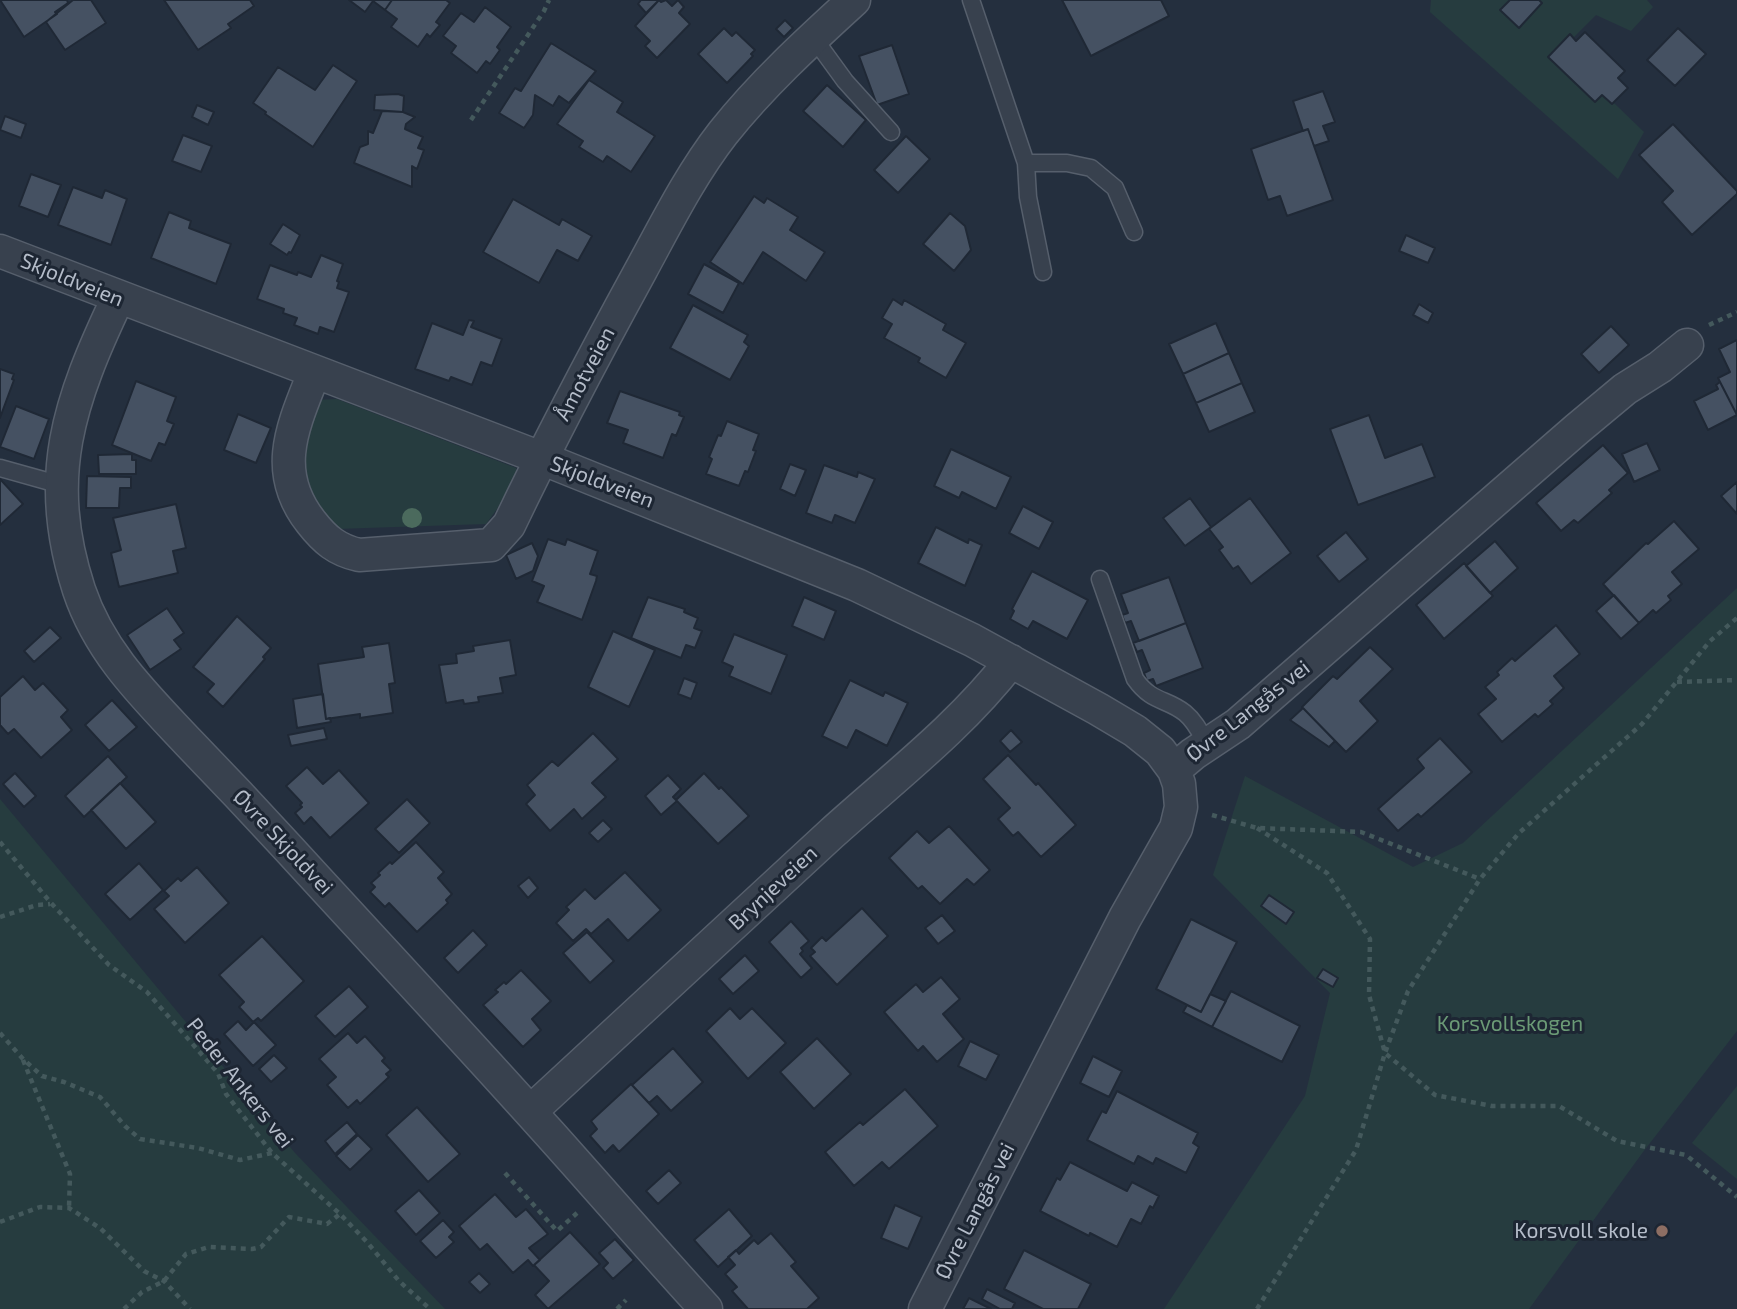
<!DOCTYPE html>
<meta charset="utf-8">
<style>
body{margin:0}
canvas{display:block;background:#242f3e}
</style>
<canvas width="1737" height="1309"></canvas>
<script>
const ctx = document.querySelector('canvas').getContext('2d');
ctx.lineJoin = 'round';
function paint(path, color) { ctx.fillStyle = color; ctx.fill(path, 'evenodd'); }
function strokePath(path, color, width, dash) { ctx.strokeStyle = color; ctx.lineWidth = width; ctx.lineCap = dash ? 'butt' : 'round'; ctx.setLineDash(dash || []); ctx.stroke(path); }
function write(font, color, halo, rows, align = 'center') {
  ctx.font = font + ' "Exo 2",sans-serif'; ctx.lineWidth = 6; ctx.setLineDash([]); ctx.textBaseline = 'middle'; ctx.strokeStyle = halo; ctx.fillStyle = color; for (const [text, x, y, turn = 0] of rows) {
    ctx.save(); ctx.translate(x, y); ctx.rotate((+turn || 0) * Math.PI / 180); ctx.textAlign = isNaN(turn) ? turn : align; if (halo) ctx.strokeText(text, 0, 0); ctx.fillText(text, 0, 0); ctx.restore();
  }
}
const green = new Path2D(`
 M1431,0H1647L1653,7L1631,31L1596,15L1560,51L1644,132L1618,179L1430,12Z
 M337,399L516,468V483L486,524L335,529L311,509L297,470L317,400Z
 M1737,588V1031L1643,1152L1529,1309H1164L1305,1096L1330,993L1213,875L1245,776L1413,867L1463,843Z
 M0,799L295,1153L445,1309H0Z
 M1737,1086V1179L1692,1143Z`);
const building = new Path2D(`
 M0,0H67L68,3L55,12L57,14L24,37Z
 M73,0H91L106,23L65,50L46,22Z
 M164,0H250L254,6L228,24L231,28L198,50Z
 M349,0H392L385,10L373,1L365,12Z
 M392,0H446L450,3L436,22L440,25L430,37L427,34L418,47L391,27L397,19L385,10Z
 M641,0H659L646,13L638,4Z
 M659,0L661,2L666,0L672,6L678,0L684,7L679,13L690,24L657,58L645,46L650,41L635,26Z
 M1062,0H1161L1169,16L1091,56Z
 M1510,0H1539L1542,3L1519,28L1500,10Z
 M485,7L511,27L497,47L500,50L490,64L486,61L477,73L451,53L456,46L443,36L461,13L474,22Z
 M785,20L793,28L784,37L776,29Z
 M724,28L732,36L736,32L755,50L751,54L753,56L727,83L698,54Z
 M1678,28L1706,54L1675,86L1647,60Z
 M1585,32L1625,71L1618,78L1628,88L1612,104L1602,95L1595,102L1548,57L1570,34L1576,41Z
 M551,43L596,71L569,103L559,96L553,106L535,95L533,115L524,128L499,113L515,88L521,91Z
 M892,45L909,94L877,105L859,56Z
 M333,65L357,81L313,147L265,114L266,112L253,103L278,67L315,90Z
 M589,80L623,102L617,112L655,136L631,172L607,156L603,162L579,147L583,141L557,124Z
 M827,85L866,120L843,147L803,111Z
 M1323,91L1335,122L1323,126L1329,141L1314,146L1308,129L1303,131L1293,101Z
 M398,94L404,96L403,112L374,110L375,95Z
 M197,105L214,112L208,125L192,117Z
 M382,111L403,112L415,117L406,124L405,129L423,137L418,148L424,150L417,169L412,166V187L354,163L360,147L368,144V131L373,133Z
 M5,116L26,124L21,138L0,130Z
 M1673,124L1737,191V194L1692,235L1662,202L1673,191L1639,155Z
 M1308,129L1333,200L1287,216L1280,196L1268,200L1251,149Z
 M183,135L212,146L201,172L172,161Z
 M906,136L930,159L898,193L874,170Z
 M31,174L61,185L48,217L19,206Z
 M73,187L102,198L105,190L127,199L111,245L58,225Z
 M754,196L764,203L767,198L798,217L790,230L825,252L806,281L763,252L743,284L710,262Z
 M513,199L559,225L562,219L592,236L578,261L557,250L539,283L483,252Z
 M169,212L191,221L189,228L231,244L216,284L151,258Z
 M950,213L965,226L971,250L954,271L923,244Z
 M283,224L300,235L291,253L289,252L287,255L270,244Z
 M1406,235L1435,248L1428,263L1399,251Z
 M321,255L343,264L337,281L339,282L337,288L349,292L334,332L320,327L318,334L294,325L297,318L283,313L284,309L257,299L270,265L297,275L298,272L311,277Z
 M704,264L739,283L723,313L688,294Z
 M893,299L902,305L904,300L946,324L943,330L966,343L946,378L918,362L920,358L884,338L892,324L882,318Z
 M1419,304L1433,313L1428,323L1413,315Z
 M693,305L748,335L744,342L749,346L730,380L670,348Z
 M469,320L474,321L471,327L502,339L492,366L481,362L472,385L451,377L449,381L415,369L432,323L463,335Z
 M1216,323L1229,353L1183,374L1169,344Z
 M1611,326L1629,345L1599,373L1581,354Z
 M1737,340V415L1718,378L1730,372L1719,349Z
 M1229,353L1242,383L1196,403L1183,374Z
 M0,369L14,374L12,379L14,380L0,418Z
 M136,381L176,397L167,421L174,424L165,445L159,443L151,461L112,445Z
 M1720,382L1737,415L1708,430L1694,401L1718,389L1716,385Z
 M1242,383L1255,412L1209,432L1196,403Z
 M620,391L680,412L679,415L684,417L676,436L672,434L663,458L623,443L628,430L607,423Z
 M16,406L49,419L34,459L0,447Z
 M238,414L271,428L256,463L224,450Z
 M1369,415L1385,458L1422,444L1435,477L1358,505L1330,429Z
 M727,421L759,434L753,450L756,451L748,472L745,471L739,486L706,474L712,459L709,457L718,435L721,436Z
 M1647,443L1660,470L1634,482L1622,454Z
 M1603,445L1628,473L1609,490L1612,493L1578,523L1574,520L1561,531L1536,503Z
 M951,449L1011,477L996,509L962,492L959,498L934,486Z
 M132,454V460H136V474H99L98,455Z
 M790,464L806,470L795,496L780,489Z
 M824,465L857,477L858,472L875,479L855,523L835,515L832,523L806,513Z
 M87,476L131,477V488H120L119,508H86Z
 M0,479L23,504L0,525Z
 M1737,482V514L1721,496Z
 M1190,498L1211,527L1185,546L1163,518Z
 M1250,498L1291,553L1251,584L1238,566L1233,569L1219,550L1223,547L1209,529Z
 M176,504L186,548L173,551L178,573L119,587L111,553L121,550L113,518Z
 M1023,506L1053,522L1039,549L1009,533Z
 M1674,521L1699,549L1672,572L1682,584L1668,596L1671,600L1656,613L1653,610L1639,623L1603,584L1646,543L1648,544Z
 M936,527L968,543L969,539L982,545L965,586L918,563Z
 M1346,532L1368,559L1339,582L1317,556Z
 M548,539L565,545L567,539L598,551L590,574L597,576L596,581L582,620L537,602L544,586L532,581Z
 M1495,541L1518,568L1490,593L1466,566Z
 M532,543L538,556L533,571L516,579L506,555Z
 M1464,563L1493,596L1444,639L1416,605Z
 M1032,571L1088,600L1067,639L1033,621L1028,629L1010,619L1014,611L1012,609Z
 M1169,577L1186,623L1139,641L1131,621L1125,623L1122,615L1128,613L1121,594Z
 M1614,595L1639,623L1621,639L1596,611Z
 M648,597L685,609L684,612L698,618L694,628L702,631L695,648L686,645L681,658L631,638Z
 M804,597L836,611L824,640L792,626Z
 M167,608L184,633L174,640L181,649L150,670L127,635Z
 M237,616L271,648L263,657L265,659L223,707L207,692L214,684L193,667Z
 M1186,623L1203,668L1156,686L1153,679L1147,681L1144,673L1150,670L1142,650L1137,652L1133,643Z
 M1556,625L1580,654L1554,676L1564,688L1550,701L1553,704L1538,717L1535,714L1502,742L1478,714L1496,699L1485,687L1499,675L1497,672L1512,658L1515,661Z
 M50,627L61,638L34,662L24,651Z
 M613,631L655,650L629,707L588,687Z
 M734,634L787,655L771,694L729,676L733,667L722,662Z
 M510,640L516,675L500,678L503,693L478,697L479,702L464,704L463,700L446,703L439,665L457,663L456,654L474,651L473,646Z
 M389,643L395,683L389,684L393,713L360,718V714L326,719L318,664L364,657L362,647Z
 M1370,647L1393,669L1360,701L1378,721L1346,752L1302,707L1333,676L1337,679Z
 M23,676L35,690L43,683L68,710L61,717L72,730L41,758L14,729L8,734L0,725V697Z
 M684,678L697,683L691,699L678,694Z
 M850,680L883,696L885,692L908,703L887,746L856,730L847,748L822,736Z
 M323,694L326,719L330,718L331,722L297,728L293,699Z
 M112,700L137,727L109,751L85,725Z
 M1303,708L1335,741L1329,747L1290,720Z
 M324,728L327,739L291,746L288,735Z
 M1011,730L1022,742L1010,752L1000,741Z
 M593,733L618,759L592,783L606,797L582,819L574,809L550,831L526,804L535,795L527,785L552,761L558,766Z
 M1440,738L1472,772L1421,817L1418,814L1398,831L1378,809L1424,768L1417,759Z
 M1008,755L1036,785L1038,783L1076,825L1041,857L1018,832L1013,836L998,819L1010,808L983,779Z
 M108,756L127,777L84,817L65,796Z
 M307,767L323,784L339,770L369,803L330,838L311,817L304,824L295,813L302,807L300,805L302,803L286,786Z
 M15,773L36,796L24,807L3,784Z
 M704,773L719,789L721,787L749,816L718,844L676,800Z
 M668,775L681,789L673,797L677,801L661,815L645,796Z
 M120,783L156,822L126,849L91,810Z
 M407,799L430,823L399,853L375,829Z
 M603,820L612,829L598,842L589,833Z
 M949,826L990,870L974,885L967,879L940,904L922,886L918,889L889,858L917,831L929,843Z
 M416,842L444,872L438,878L452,894L446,900L448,903L417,932L389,903L385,907L370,892L375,887L371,883L380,875L378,873L390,862L392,864Z
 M139,863L163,890L130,920L105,894Z
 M197,867L229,903L185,943L154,909L169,896L164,891L178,878L181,881Z
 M625,872L661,910L628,941L608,919L591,934L586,929L573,941L556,923L569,910L566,907L585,889L595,899Z
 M529,877L538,888L528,898L518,886Z
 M1269,895L1294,912L1286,924L1261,906Z
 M862,908L888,936L837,985L810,956L815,952L811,948L822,937L826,941Z
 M942,915L955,931L938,944L925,928Z
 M1191,919L1237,942L1201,1012L1156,989Z
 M791,921L809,941L801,948L803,951L800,954L812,968L801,978L769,942Z
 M473,930L487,945L458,973L444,958Z
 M587,932L614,961L590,983L563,953Z
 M262,936L304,981L261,1021L258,1018L253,1022L239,1007L244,1002L219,975Z
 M745,955L759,971L733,994L719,979Z
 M1323,969L1338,978L1333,987L1317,978Z
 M521,970L551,1001L532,1019L541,1030L523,1047L483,1005L498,992L495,990L504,982L506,984Z
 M941,977L960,999L943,1014L964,1039L937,1062L923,1046L918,1051L884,1012L916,984L923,992Z
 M349,986L368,1007L335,1037L315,1016Z
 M1231,991L1300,1026L1282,1062L1212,1027Z
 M1210,994L1226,1001L1212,1027L1183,1012L1187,1005L1201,1012Z
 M730,1008L740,1019L752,1008L786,1043L748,1079L706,1031Z
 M238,1021L246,1030L254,1022L276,1045L253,1066L224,1034Z
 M348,1033L357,1043L365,1036L385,1058L382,1061L391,1070L386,1074L389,1077L360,1104L357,1100L348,1108L327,1085L336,1077L319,1059Z
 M817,1038L851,1074L814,1109L780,1072Z
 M970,1041L999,1055L986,1080L958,1066Z
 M673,1048L703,1082L671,1111L657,1096L649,1103L632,1085Z
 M274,1055L287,1068L271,1082L259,1069Z
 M1093,1056L1122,1071L1109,1097L1080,1083Z
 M631,1084L659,1114L619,1152L613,1145L605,1153L590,1136L597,1129L591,1121Z
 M905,1089L938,1126L889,1169L882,1162L854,1186L825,1152L860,1122L863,1125Z
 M1117,1091L1198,1133L1193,1143L1199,1147L1186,1173L1156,1158L1153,1164L1138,1156L1134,1164L1087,1140L1102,1111L1106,1113Z
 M417,1107L460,1154L428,1182L386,1135Z
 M347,1122L357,1134L335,1154L325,1141Z
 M358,1135L372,1149L350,1170L336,1156Z
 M1070,1162L1127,1191L1132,1182L1159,1196L1153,1208L1150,1206L1141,1224L1131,1219L1117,1247L1090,1233L1089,1236L1040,1211L1057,1178L1060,1180Z
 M669,1170L681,1183L658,1204L646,1191Z
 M419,1190L440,1213L416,1235L395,1211Z
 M495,1194L516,1217L526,1209L548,1234L529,1248L540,1260L533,1266L528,1260L513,1273L487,1244L480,1250L459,1226Z
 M895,1205L922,1217L908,1249L881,1238Z
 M729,1209L752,1236L718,1267L694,1240Z
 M443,1220L454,1232L449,1237L454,1242L436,1258L420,1241Z
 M570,1232L600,1264L548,1309L535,1295L549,1281L534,1265Z
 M771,1233L796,1262L791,1266L819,1298L807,1309H748L732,1291L737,1287L725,1274L735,1265L728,1257L736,1250L739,1254L754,1240L758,1244Z
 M615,1239L634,1260L613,1279L603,1268L608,1263L599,1253Z
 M1024,1250L1091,1284L1078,1309H1043L1004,1289Z
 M479,1273L490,1284L480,1293L469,1282Z
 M987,1289L1015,1303L1012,1309H1000L982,1299Z
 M969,1298L991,1309H963Z`);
const path = new Path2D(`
 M471,120L544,11L549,0
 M1709,325L1737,312
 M1677,682L1737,680
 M1212,815L1257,828L1361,832L1480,879
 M1257,828L1327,873L1370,939L1369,995L1385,1053L1435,1095L1492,1106H1559L1617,1141L1686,1155L1737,1197
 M0,842L51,903L109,965L147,992L182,1032L218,1073L226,1094L272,1153L340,1214L367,1242L399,1281L430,1309
 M0,917L37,905L50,904
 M0,1033L23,1059L42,1076L64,1082L100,1097L125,1126L140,1139L198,1148L240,1160L272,1153
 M23,1060L70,1174L69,1208
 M505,1173L557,1231L577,1213
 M0,1222L40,1207L69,1208L100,1228L144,1271L164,1281L190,1309
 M124,1309L142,1292L164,1281L186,1254L209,1247L252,1249L261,1247L289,1217L327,1224L340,1214
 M617,1309L626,1300
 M1257,1309L1356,1150L1385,1053L1408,991L1480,879L1519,833L1642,724L1710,641L1737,618`);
const lane = new Path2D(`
 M971,0L1026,163L1028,197L1043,272
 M813,37L845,81L891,132
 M1026,163H1067L1091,168L1115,188L1134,232
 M0,468L61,485
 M1100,579L1135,679C1152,703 1166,698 1185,713C1196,722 1201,734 1207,745`);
const street = new Path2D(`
 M0,251L541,458L857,585L972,640L1098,709L1135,731L1160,751L1174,770L1179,784L1181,807L1176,828L1125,918L925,1309
 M118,298C69,401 42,477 79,590C100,653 145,696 189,743C223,778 256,813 289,849C376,944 464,1038 550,1134C602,1192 653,1251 706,1309
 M314,373C293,426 271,471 311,522C325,540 337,550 359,555L491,545L509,525C550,439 595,354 641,270C666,224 691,174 723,133C762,84 808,42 854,0
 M1174,770L1193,754L1238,724L1577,429L1625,389L1660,367L1687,345
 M530,1112C631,1020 730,926 831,834C893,778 960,727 1011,661`);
const trees = [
 [412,518]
];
const markers = [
 [1662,1231,7,"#8d6e63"]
];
const streetNames = [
 ["Skjoldveien",72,280,22],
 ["Åmotveien",585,374,-62],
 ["Skjoldveien",602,482,21],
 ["Øvre Langås vei",1248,711,-38],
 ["Øvre Skjoldvei",283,842,47],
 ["Brynjeveien",773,888,-43],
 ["Peder Ankers vei",240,1083,52],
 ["Øvre Langås vei",975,1211,-63]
];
const parkNames = [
 ["Korsvollskogen",1510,1024]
];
const poiNames = [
 ["Korsvoll skole",1648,1231]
];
paint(green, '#263c3f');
paint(building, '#455162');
strokePath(building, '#1f2835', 2);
strokePath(lane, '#565f6c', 19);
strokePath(street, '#565f6c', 35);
strokePath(path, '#44595c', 4.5, [5, 5]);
strokePath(lane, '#38414e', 16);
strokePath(street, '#38414e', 32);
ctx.fillStyle = '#4b6a5d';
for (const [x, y] of trees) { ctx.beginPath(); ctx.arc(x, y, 10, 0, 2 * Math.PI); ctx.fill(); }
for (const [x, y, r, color] of markers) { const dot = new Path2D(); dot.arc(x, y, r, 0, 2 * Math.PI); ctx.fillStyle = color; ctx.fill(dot); strokePath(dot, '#1d2633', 2.5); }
write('21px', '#b4bcc9', '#1d2633', streetNames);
write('21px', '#6b9a76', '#1d2633', parkNames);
write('21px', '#b4bcc9', '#1d2633', poiNames, 'right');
</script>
